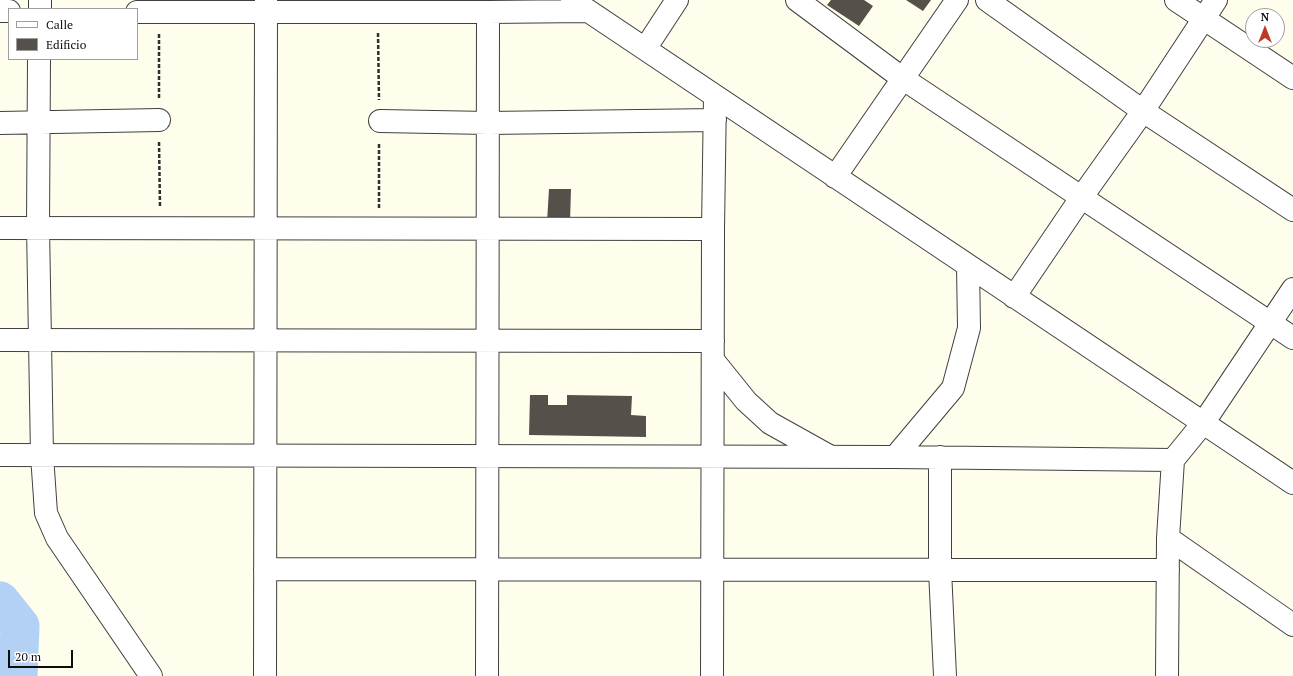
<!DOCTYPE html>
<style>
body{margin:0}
#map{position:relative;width:1293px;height:676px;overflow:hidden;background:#fffeed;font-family:"PT Serif",serif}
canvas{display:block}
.legend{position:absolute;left:8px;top:8px;width:130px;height:52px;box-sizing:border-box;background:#fff;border:1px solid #9e9e9e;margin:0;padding:5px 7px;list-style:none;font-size:12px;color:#0d0d0d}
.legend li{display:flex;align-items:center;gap:8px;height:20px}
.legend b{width:20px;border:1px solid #9e9e9e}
.north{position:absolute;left:1245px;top:8px;width:40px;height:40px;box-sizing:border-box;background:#fff;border:1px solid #9e9e9e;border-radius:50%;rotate:0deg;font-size:11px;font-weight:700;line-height:16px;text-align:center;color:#0d0d0d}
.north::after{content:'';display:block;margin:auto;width:14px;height:18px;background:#ba3c28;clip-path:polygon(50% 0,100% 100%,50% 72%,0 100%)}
.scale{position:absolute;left:8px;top:650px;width:65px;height:18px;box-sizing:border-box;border:2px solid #0d0d0d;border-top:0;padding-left:5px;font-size:12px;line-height:14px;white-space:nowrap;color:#0d0d0d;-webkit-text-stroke:3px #fff;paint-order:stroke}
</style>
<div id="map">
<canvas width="1293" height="676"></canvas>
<ul class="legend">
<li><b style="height:5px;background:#fff"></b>Calle</li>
<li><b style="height:11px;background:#555049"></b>Edificio</li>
</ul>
<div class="north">N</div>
<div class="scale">20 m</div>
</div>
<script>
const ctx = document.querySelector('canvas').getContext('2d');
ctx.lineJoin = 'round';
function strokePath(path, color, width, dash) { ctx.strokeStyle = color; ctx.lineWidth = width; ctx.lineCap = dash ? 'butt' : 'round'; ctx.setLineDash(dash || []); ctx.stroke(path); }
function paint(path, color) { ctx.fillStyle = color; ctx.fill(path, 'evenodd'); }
const river = new Path2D(`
 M0,601L20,626L18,676`);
const building = new Path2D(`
 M831,0H864L873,6L859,26L827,5Z
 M906,0H931L923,11Z
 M549,189H571L570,222H547Z
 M530,395H548V405H567V395L632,396L631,415L646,416V437L529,435Z`);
const path = new Path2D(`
 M378,33L379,100
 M159,34V99
 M159,142L160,207
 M379,208V143`);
const minor = new Path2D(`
 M572,0L1293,483
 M797,0L902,78L1293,338
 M987,0L1143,111L1293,210
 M1176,0L1293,78
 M40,9V0
 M0,11H9
 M137,12H488L588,11
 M645,49L677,0
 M39,59L38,227L42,455L46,513L57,538L151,676
 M380,121L488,123L715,120
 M0,123L159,120
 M835,177L957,0
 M0,228L713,229
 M1014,297L1081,198L1143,111L1216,0
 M0,340L713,341
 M713,360L746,401L770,423L831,457
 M0,455L895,457L1173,460
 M895,457L953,388L969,328L968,266
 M940,457V570L945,676
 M1168,538L1293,625
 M265,569L1168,570
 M265,676L266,0
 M487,676L488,12
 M712,676L713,229L715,96
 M1167,676L1168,538L1173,460L1204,422L1293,289`);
strokePath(river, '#b3d0f5', 39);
paint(building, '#555049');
strokePath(minor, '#404040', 24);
strokePath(path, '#2f2f2f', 2.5, [4, 2]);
strokePath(minor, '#fff', 22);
</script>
